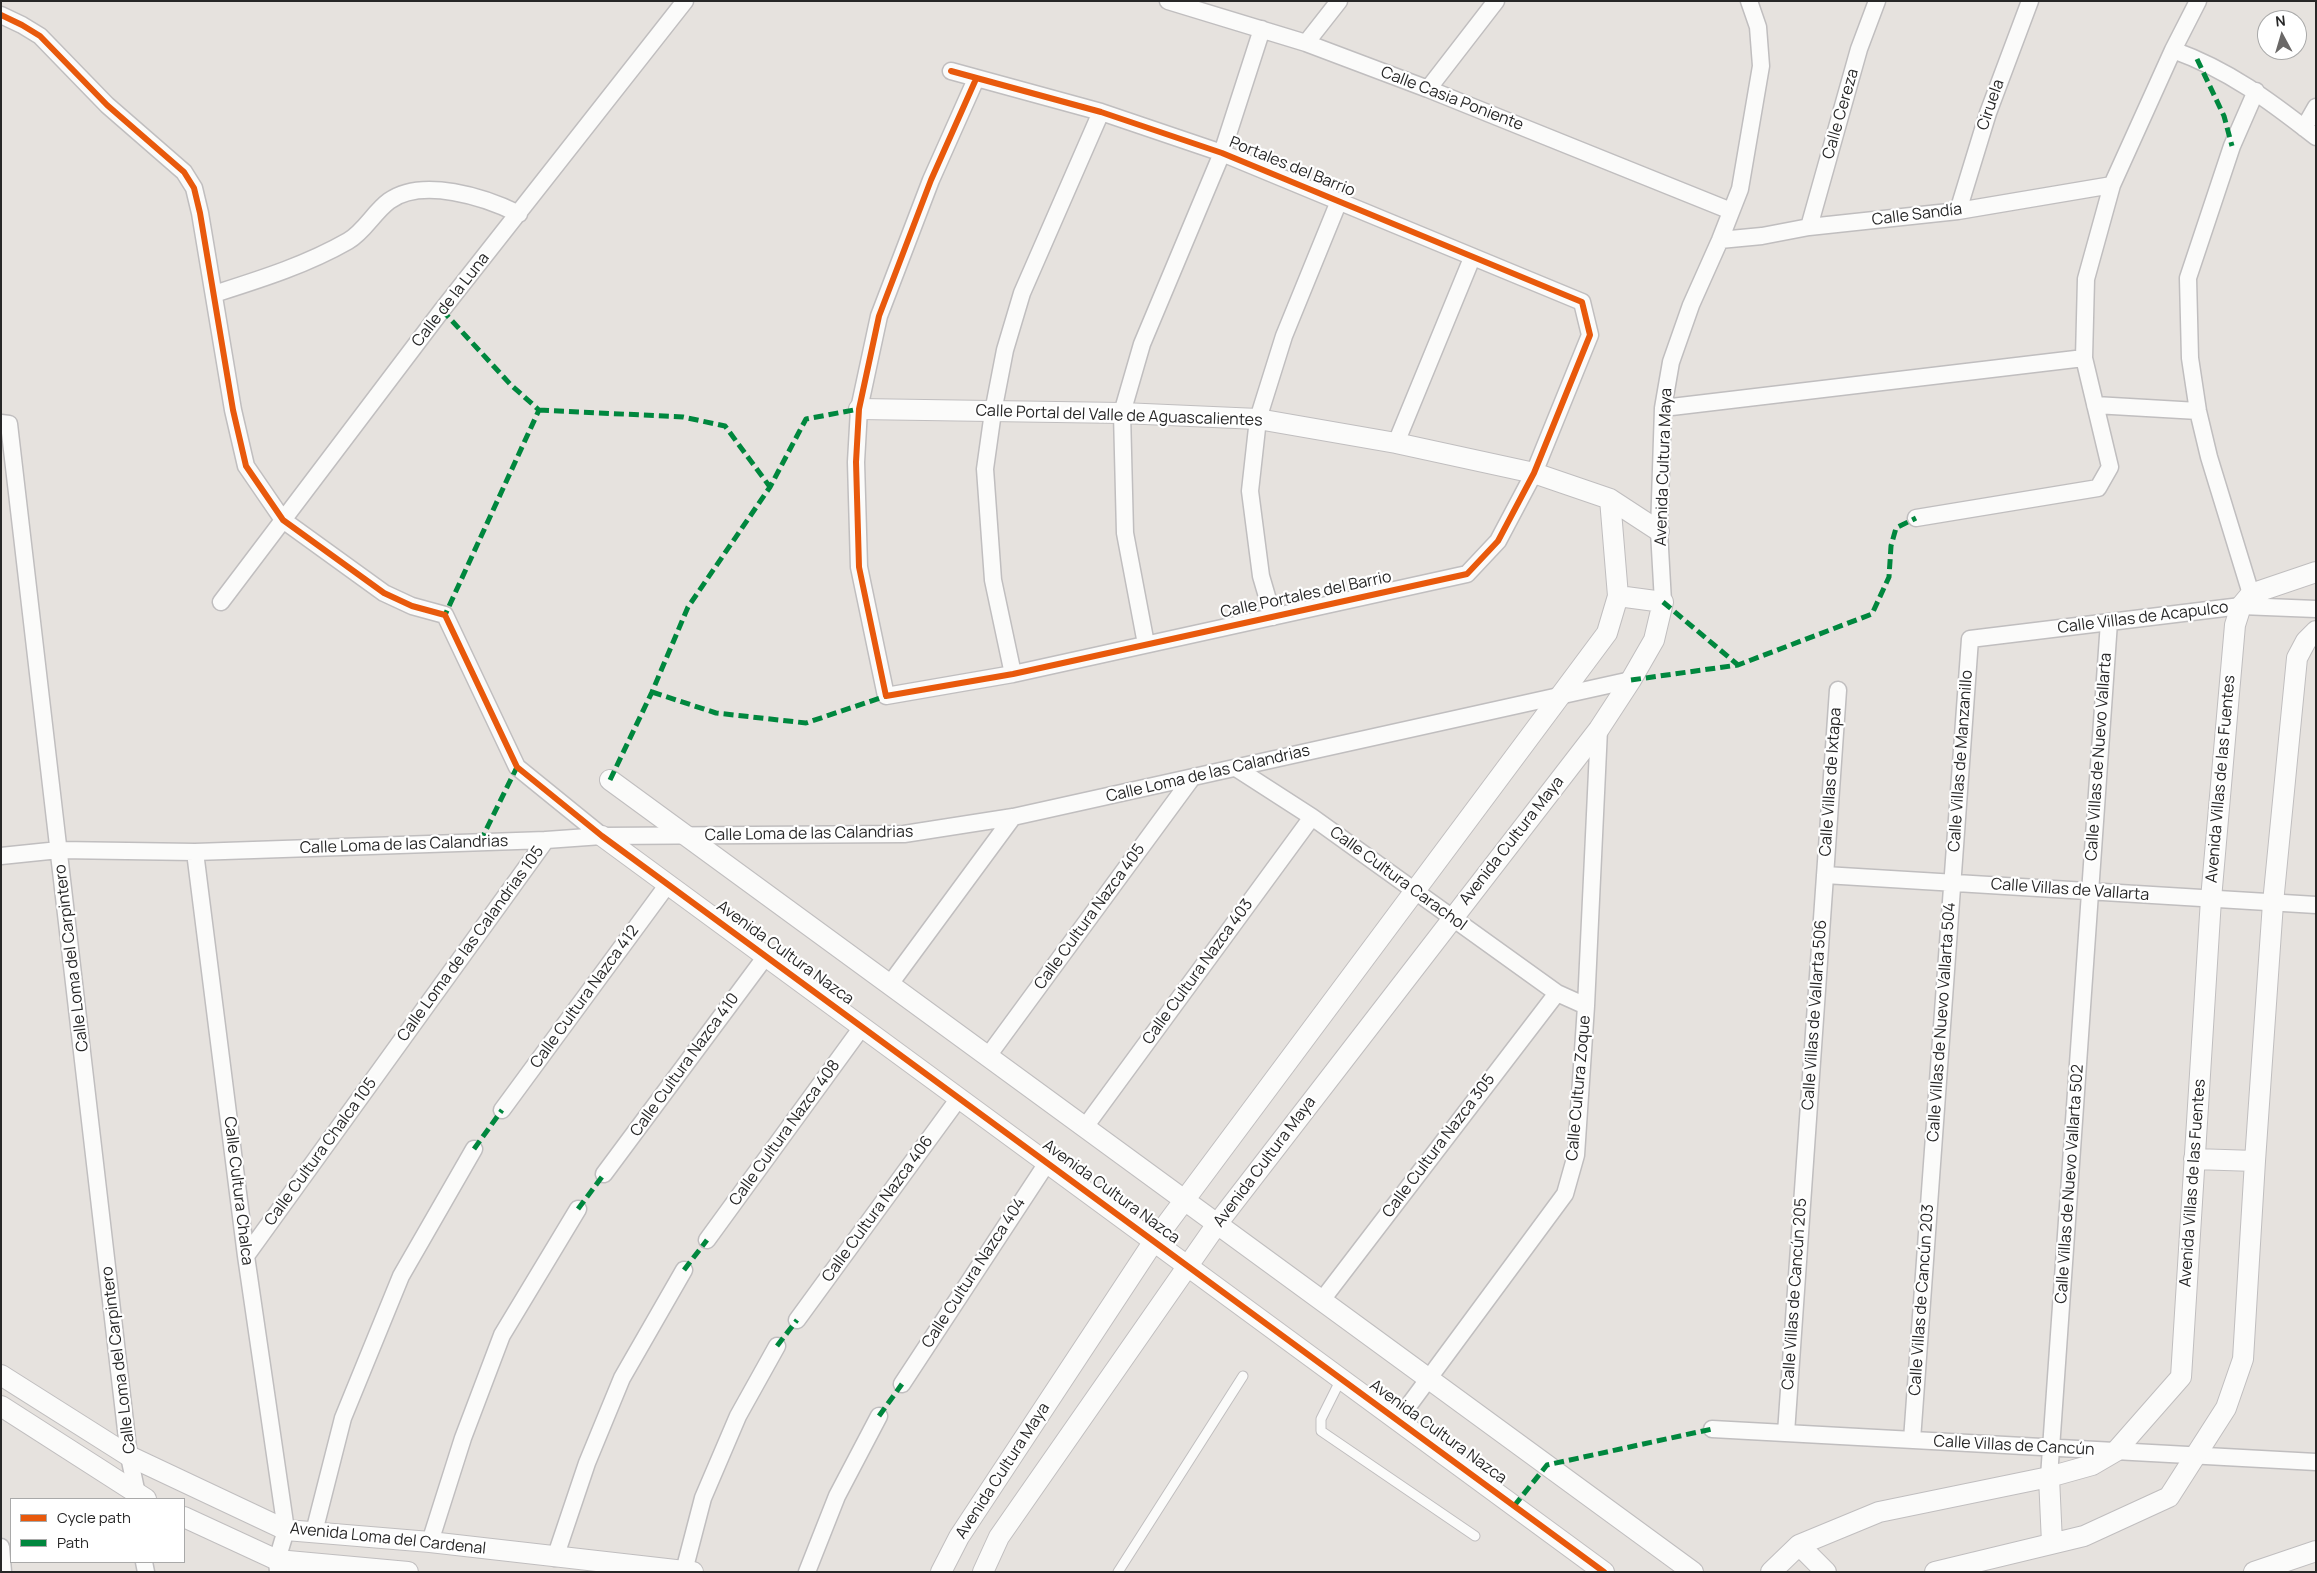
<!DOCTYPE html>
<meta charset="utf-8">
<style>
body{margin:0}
#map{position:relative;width:2317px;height:1573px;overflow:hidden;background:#e6e2de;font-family:Manrope,sans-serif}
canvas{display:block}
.frame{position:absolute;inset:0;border:2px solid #272727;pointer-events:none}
.legend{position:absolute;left:10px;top:1498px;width:175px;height:65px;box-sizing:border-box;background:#fff;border:1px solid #a9a9a9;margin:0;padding:6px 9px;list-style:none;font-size:15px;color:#272727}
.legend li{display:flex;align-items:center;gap:10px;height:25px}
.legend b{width:25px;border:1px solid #a9a9a9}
.north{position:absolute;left:2257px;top:10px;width:50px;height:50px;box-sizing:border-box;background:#fff;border:1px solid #a9a9a9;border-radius:50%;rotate:354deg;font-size:14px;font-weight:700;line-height:20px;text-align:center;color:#272727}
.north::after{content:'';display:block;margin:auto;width:18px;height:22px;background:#6a6867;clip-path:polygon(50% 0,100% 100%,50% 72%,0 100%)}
</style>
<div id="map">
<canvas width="2317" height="1573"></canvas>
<div class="frame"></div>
<ul class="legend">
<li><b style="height:6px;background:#e8590c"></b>Cycle path</li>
<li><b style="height:6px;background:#00873e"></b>Path</li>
</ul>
<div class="north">N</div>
</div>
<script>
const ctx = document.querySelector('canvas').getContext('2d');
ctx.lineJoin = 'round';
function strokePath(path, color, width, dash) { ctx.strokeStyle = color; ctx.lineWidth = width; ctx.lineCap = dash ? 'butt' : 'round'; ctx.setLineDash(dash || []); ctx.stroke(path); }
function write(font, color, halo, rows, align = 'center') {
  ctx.font = font + ' Manrope,sans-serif'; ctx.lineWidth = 4.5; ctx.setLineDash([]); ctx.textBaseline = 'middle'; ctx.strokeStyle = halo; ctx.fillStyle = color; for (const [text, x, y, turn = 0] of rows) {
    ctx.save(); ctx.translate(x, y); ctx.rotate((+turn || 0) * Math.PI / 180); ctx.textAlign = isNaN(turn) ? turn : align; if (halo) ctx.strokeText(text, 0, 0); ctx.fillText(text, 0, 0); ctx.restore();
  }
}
const service = new Path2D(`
 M1341,1379L1321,1419V1431L1475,1536
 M1118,1572L1243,1376`);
const minor = new Path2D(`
 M1168,1L1306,43L1428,89L1731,211
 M1,15L22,25L40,36L107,105L184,172L194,188L200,213L233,410L246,466L283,520L384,593L412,606L445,615L517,767L602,836
 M1306,43L1339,1
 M2173,50C2229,70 2270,101 2316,137
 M951,71L1101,112L1222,153L1582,302L1590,335L1534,473L1498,541L1467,574L1013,674L886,696L859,567L856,462L859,409L879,316L931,180L976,79
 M1428,89L1496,1
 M2304,128L2316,107
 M1958,211L1988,113L2030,1
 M1809,227L1859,49L1877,1
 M1720,240L1762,236L1809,227L1958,211L2112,185
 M214,294C261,279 306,265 348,241C364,232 374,212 389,201C422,177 485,197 519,214
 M2095,405L2198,411
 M1663,408L2084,358
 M1,423L9,424L129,1456L138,1499
 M1396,443L1472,258
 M1916,518L2098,488L2110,467L2084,358L2086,279L2112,185L2173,50L2198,1
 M2251,594L2209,457L2198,411L2190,358L2188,278L2232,146L2256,91
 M221,602L442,310L685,1
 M1663,602L1659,531L1663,408L1671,362L1691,305L1720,240L1740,189L1761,66L1758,27L1749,1
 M1273,617L1261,576L1250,491L1258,419L1284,336L1339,201
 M1146,644L1125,533L1122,413L1142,344L1222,153L1262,29
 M1013,674L993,580L985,469L993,412L1005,350L1022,293L1101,112
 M1236,768L1312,817L1557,993L1586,1006
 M195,852L246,1256L286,1530L277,1560L278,1572
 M1,856L59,850L195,852L546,840L602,836L904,834L1013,817L1631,680
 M1825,875L2316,905
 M890,984L1013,817
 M988,1056L1192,778
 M502,1110L668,884
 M1085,1127L1312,817
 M604,1174L766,956
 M707,1240L862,1027
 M246,1256L546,840
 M1322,1300L1557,993
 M797,1320L959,1098
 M902,1384L1047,1163
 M1398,1420L1565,1194L1576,1155L1586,1006L1599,729
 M1712,1429L2316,1462
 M1786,1433L1838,690
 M1912,1440L1970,639L2241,606L2316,609
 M2049,1477L2109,622
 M314,1532L343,1418L401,1276L474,1149
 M430,1542L463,1438L502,1335L578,1209
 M1,1547L3,1572
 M555,1558L587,1463L622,1378L684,1270
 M144,1562L146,1572
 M684,1571L703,1498L738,1416L777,1346
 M807,1572L837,1496L879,1416`);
const tertiary = new Path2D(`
 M859,409L1122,413L1258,419L1396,443L1534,473L1610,499L1659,531
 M610,780L1693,1572
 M602,836L1604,1572
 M2194,1159L2255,1161
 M1,1375L129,1456L286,1530L430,1542L693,1572
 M1,1406L146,1499
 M2049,1477L2052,1543
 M184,1517L277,1560L408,1572
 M1799,1545L1826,1572
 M941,1572L959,1537L1154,1241L1607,633L1618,596L1610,499
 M983,1572L999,1537L1217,1224L1599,729L1631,680L1654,640L1663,602L1618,596
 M1771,1572L1799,1545L1879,1512L2049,1477L2092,1465L2116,1451L2181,1377L2211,899L2235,625L2241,606L2251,594L2316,572
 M1935,1572L2084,1536L2169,1497L2226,1408L2243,1359L2255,1161L2273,903L2297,658L2306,641L2316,631
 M2254,1572L2316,1551`);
const quiet = new Path2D(`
 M2197,59L2224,116L2232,146
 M442,310L511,385L539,410L445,615
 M539,410L683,417L725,426L770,487
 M1663,602L1738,665
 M1631,680L1738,665L1872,614L1889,577L1891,546L1896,528L1916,518
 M652,692L716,713L806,723L886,696
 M610,780L652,692L688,607L770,487L806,419L859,409
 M480,842L517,767
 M474,1149L502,1110
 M578,1209L604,1174
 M684,1270L707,1240
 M777,1346L797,1320
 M879,1416L902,1384
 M1514,1506L1547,1465L1712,1429`);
const cycleway = new Path2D(`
 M1,15L22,25L40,36L107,105L184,172L194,188L200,213L233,410L246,466L283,520L384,593L412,606L445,615L517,767L602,836L1604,1572
 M951,71L1101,112L1222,153L1582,302L1590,335L1534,473L1498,541L1467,574L1013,674L886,696L859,567L856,462L859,409L879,316L931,180L976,79`);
const streetNames = [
 ["Calle Casia Poniente",1452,99,21],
 ["Ciruela",1991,105,-71],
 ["Calle Cereza",1841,114,-74],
 ["Portales del Barrio",1292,167,22],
 ["Calle Sandía",1917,215,-7],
 ["Calle de la Luna",451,300,-52],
 ["Calle Portal del Valle de Aguascalientes",1119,416,2],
 ["Avenida Cultura Maya",1664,467,-88],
 ["Calle Portales del Barrio",1306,595,-12],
 ["Calle Villas de Acapulco",2143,618,-7],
 ["Calle Villas de Nuevo Vallarta",2099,757,-86],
 ["Calle Villas de Manzanillo",1961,761,-86],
 ["Calle Loma de las Calandrias",1208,774,-13],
 ["Avenida Villas de las Fuentes",2221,779,-85],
 ["Calle Villas de Ixtapa",1831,782,-86],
 ["Calle Loma de las Calandrias",809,834,-1],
 ["Avenida Cultura Maya",1512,841,-52],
 ["Calle Loma de las Calandrias",404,845,-2],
 ["Calle Cultura Carachol",1398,879,36],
 ["Calle Villas de Vallarta",2070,890,4],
 ["Calle Cultura Nazca 405",1090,917,-54],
 ["Calle Loma de las Calandrias 105",471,944,-54],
 ["Avenida Cultura Nazca",785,953,36],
 ["Calle Loma del Carpintero",72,958,-97],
 ["Calle Cultura Nazca 403",1198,972,-54],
 ["Calle Cultura Nazca 412",585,997,-54],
 ["Calle Villas de Vallarta 506",1815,1015,-86],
 ["Calle Villas de Nuevo Vallarta 504",1942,1022,-86],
 ["Calle Cultura Nazca 410",685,1065,-54],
 ["Calle Cultura Zoque",1579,1088,-85],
 ["Calle Cultura Nazca 408",785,1133,-54],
 ["Calle Cultura Nazca 305",1439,1146,-53],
 ["Calle Cultura Chalca 105",321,1152,-54],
 ["Avenida Cultura Maya",1265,1162,-53],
 ["Avenida Villas de las Fuentes",2193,1183,-86],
 ["Calle Villas de Nuevo Vallarta 502",2070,1184,-86],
 ["Calle Cultura Chalca",238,1191,83],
 ["Avenida Cultura Nazca",1111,1192,36],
 ["Calle Cultura Nazca 406",878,1209,-54],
 ["Calle Cultura Nazca 404",974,1273,-57],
 ["Calle Villas de Cancún 205",1795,1294,-86],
 ["Calle Villas de Cancún 203",1922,1300,-86],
 ["Calle Loma del Carpintero",119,1360,-97],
 ["Avenida Cultura Nazca",1438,1432,36],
 ["Calle Villas de Cancún",2014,1446,3],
 ["Avenida Cultura Maya",1003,1471,-57],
 ["Avenida Loma del Cardenal",388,1539,6]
];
strokePath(service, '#c0bebf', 11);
strokePath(minor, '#c0bebf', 19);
strokePath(tertiary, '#c0bebf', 22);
strokePath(service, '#fbfbfa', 9);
strokePath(minor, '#fbfbfa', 16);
strokePath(tertiary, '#fbfbfa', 20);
strokePath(quiet, '#00873e', 5, [10, 5]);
strokePath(cycleway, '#e8590c', 6);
write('16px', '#272727', '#fff', streetNames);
</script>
